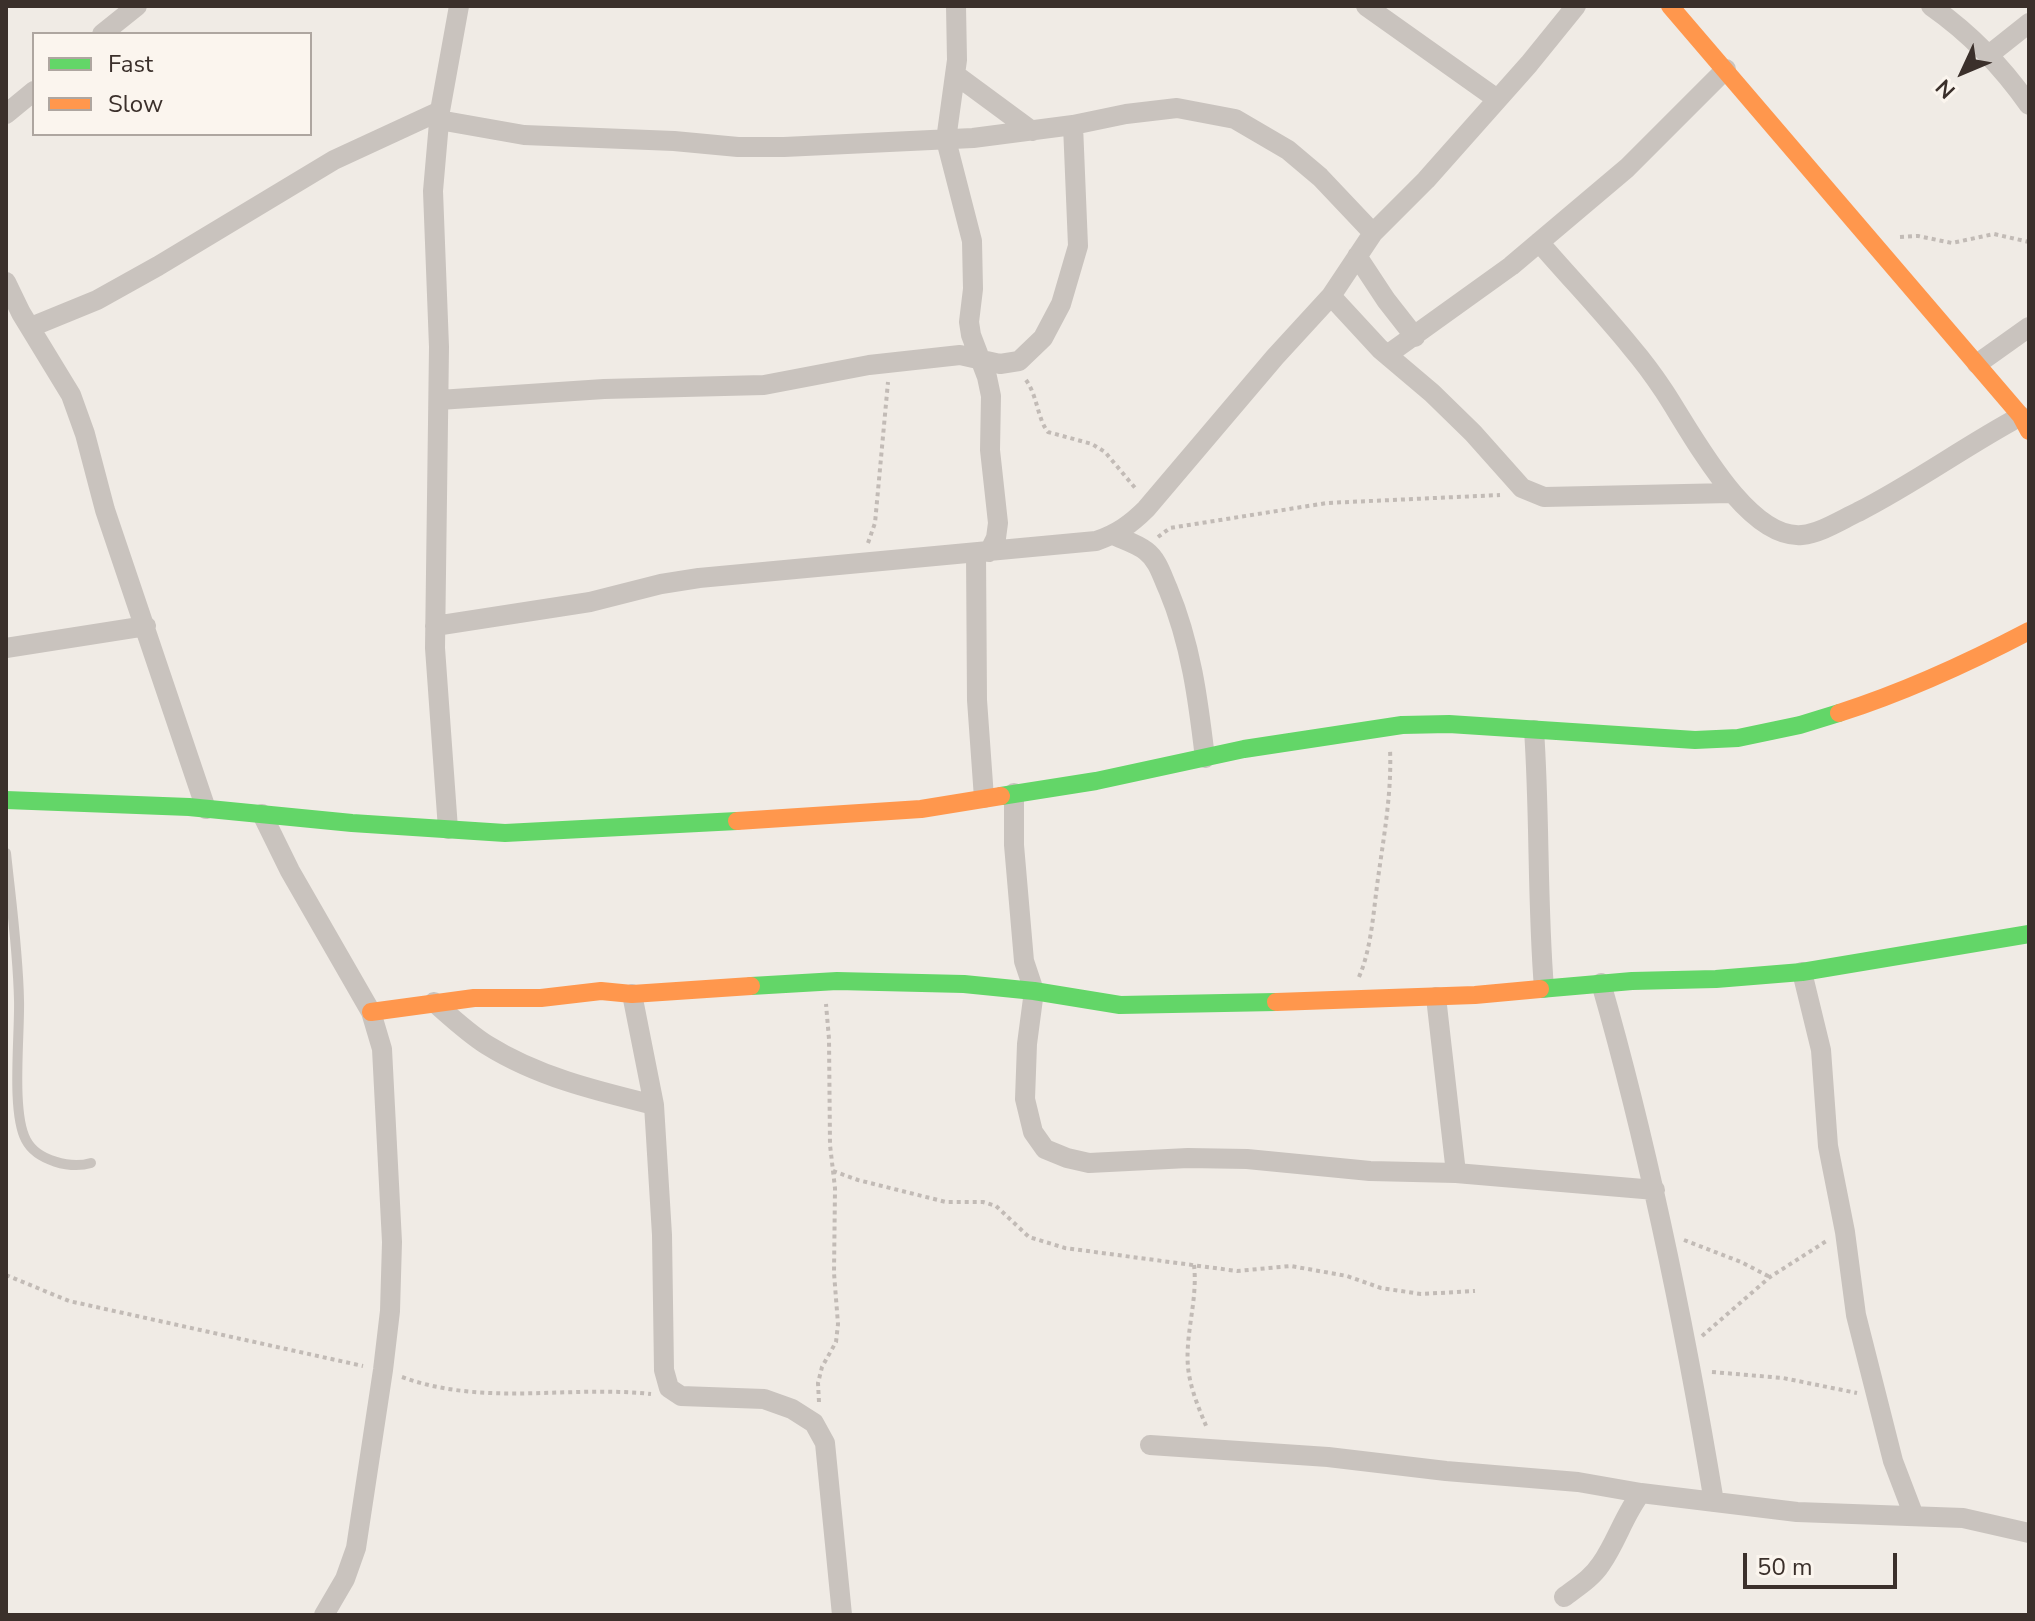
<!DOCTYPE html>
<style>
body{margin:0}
#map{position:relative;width:2035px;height:1621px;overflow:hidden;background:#f0ebe5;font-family:"Nunito Sans",sans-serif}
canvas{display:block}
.frame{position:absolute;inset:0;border:8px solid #3b302b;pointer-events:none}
.legend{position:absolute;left:32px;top:32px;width:280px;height:104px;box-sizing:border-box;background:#fbf5ee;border:2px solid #aea6a0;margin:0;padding:10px 14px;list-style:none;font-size:24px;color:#3b302b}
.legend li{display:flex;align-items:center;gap:16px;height:40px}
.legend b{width:40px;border:2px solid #aea6a0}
.north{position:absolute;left:1923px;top:32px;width:80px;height:80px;-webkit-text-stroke:6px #fbf5ee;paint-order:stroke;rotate:226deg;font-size:22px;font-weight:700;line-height:32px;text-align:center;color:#3b302b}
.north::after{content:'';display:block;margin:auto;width:28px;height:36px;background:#3b302b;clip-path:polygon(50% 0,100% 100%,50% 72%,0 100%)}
.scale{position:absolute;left:1743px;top:1553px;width:154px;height:36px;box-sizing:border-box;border:4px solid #3b302b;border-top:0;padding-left:10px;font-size:24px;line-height:28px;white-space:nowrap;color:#3b302b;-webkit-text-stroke:6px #fbf5ee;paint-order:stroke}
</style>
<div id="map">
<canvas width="2035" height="1621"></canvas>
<div class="frame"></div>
<ul class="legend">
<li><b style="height:10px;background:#63d668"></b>Fast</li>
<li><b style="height:10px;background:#ff974d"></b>Slow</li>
</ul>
<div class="north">N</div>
<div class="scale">50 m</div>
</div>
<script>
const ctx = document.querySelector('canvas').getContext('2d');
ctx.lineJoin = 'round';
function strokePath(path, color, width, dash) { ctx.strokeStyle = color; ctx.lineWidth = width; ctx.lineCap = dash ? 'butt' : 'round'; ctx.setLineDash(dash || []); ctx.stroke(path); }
const path = new Path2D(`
 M1900,237L1918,236L1952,243L1994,234L2029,242
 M1026,380C1038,397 1037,418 1048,432L1092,444L1105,452L1136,489
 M1158,537L1170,528L1327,503L1500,495
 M868,543L875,523L888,382
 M1359,977C1371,949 1373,916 1377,886C1383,840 1392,795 1390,749
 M833,1171L858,1180L946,1202H983L996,1206L1029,1237L1065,1248L1237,1271L1291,1266L1347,1276L1381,1288L1421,1294L1475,1291
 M1684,1240L1741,1262L1770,1277
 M1194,1265C1198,1300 1185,1333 1188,1367C1190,1388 1199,1409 1207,1428
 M6,1275L69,1301L363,1366
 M1702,1336L1770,1277L1828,1240
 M1712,1372L1783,1378L1857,1393
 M402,1377C484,1407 568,1385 651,1394
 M819,1402L818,1383L822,1367L836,1342L838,1324L834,1273L835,1188L830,1145L829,1039L826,1004`);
const lane = new Path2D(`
 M6,853C11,901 18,951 19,1000C20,1035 11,1112 26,1140C37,1161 71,1169 91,1163`);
const street = new Path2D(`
 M956,6L957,60L946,140L972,241L973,289L969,322L971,335L987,377L991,396L990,450L998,523L996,538L989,552
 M1366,6L1497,99
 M1931,6C1971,34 2001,65 2029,105
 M102,34L137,6
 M1990,54L2029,23
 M956,75L1032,131
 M6,114L34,91
 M439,120L524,135L674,141L738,147H784L973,138L1073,125L1126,114L1177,108L1235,119L1288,150L1320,177L1373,233
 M1539,242C1569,277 1602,311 1631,347C1643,361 1654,376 1664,391C1690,430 1746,540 1802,535C1821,533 1841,520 1858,512C1915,483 1965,446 2021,416
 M1357,256L1386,300L1415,337
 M6,282L21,313L71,395L85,434L105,510L206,809
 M1331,296L1380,349L1432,393L1473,433L1522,488L1544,497L1731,493
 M31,327L97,300L158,266L334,160L440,111
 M1387,355L1511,266L1627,168L1726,69
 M1977,364L2029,327
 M439,400L604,389L764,385L869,365L960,355L1000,364L1019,361L1043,338L1061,304L1078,246L1073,125
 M1113,535C1124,540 1137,544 1146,551C1158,560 1162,576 1168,589C1191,644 1198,699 1205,758
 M976,553L977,700L984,798
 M435,626L590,602L661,584L699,578L1096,541C1117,534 1131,524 1146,509L1275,357L1331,296L1373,233L1426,180L1529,64L1576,6
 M6,648L146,626
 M1534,730C1540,816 1537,902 1544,988
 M1014,793V845L1024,961L1034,991L1027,1044L1025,1099L1033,1132L1045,1149L1067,1158L1089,1163L1188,1158L1247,1159L1370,1171L1456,1173L1655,1190
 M262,814L290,871L371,1012L382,1049L392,1242L390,1311L383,1370L356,1548L345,1579L324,1615
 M448,829L435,648L439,347L433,191L440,111L459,6
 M1802,972L1821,1050L1828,1146L1845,1232L1856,1315L1893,1461L1914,1516
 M1601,983C1650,1154 1685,1327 1714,1502
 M632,994L654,1105L662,1235L664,1370L669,1388L681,1396L764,1399L792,1409L814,1423L825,1443L842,1615
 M1436,997L1456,1173
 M434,1002C451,1017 468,1033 487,1045C538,1077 597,1091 654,1105
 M1150,1445L1328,1457L1446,1471L1578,1482L1641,1493L1797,1512L1963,1518L2029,1533
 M1564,1597C1577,1587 1592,1578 1601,1564C1617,1541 1624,1515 1641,1493`);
const fast = new Path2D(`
 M1001,796L1096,781L1244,749L1402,725L1449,724L1695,740L1738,738L1800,725L1839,713
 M6,800L189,807L352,823L505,833L737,821
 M751,986L837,981L964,984L1034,991L1120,1005L1276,1002
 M1540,989L1632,981L1716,979L1802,972L2029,934`);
const slow = new Path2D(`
 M1670,6L2021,416L2029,431
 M1839,713C1905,692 1968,663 2029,631
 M737,821L921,809L1001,796
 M1276,1002L1475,995L1540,989
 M371,1012L474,998H541L601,991L632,994L751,986`);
strokePath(path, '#c2bbb6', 4, [4, 4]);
strokePath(lane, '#c9c3be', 10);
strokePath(street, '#c9c3be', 20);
strokePath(fast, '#63d668', 18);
strokePath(slow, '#ff974d', 18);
</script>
